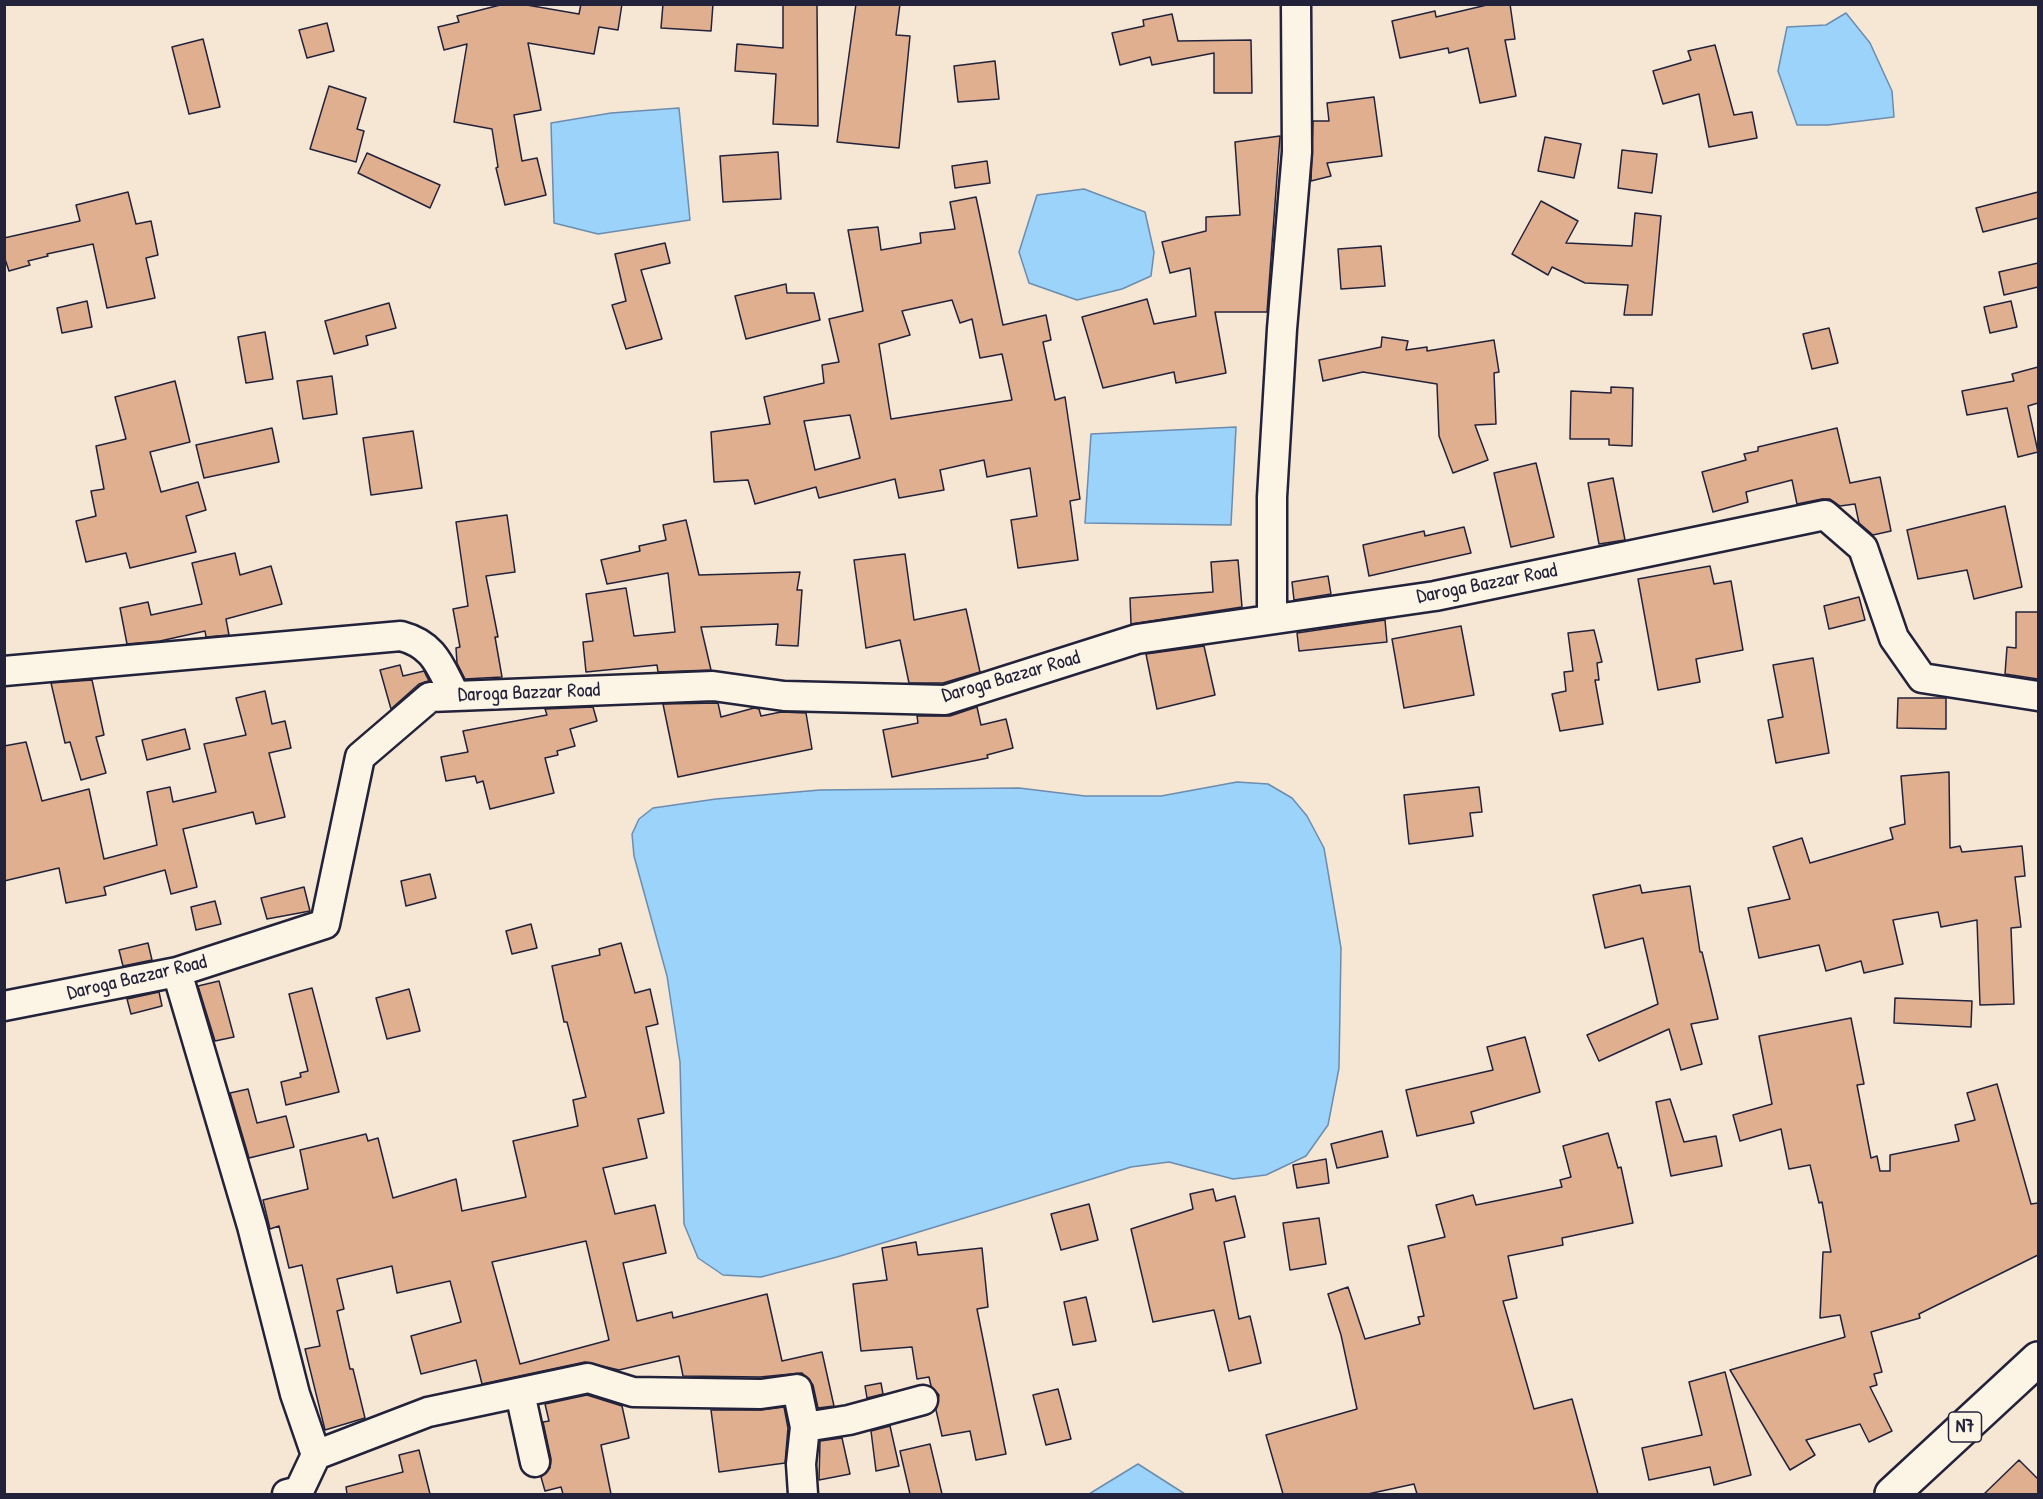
<!DOCTYPE html>
<style>
body{margin:0}
#map{position:relative;width:2043px;height:1499px;overflow:hidden;background:#f6e7d4;font-family:"Patrick Hand",sans-serif}
canvas{display:block}
.frame{position:absolute;inset:0;border:6px solid #22223b;pointer-events:none}
</style>
<div id="map">
<canvas width="2043" height="1499"></canvas>
<div class="frame"></div>
</div>
<script>
const ctx = document.querySelector('canvas').getContext('2d');
ctx.lineJoin = 'round';
function paint(path, color) { ctx.fillStyle = color; ctx.fill(path, 'evenodd'); }
function strokePath(path, color, width, dash) { ctx.strokeStyle = color; ctx.lineWidth = width; ctx.lineCap = dash ? 'butt' : 'round'; ctx.setLineDash(dash || []); ctx.stroke(path); }
function write(font, color, halo, rows, align = 'center') {
  ctx.font = font + ' "Patrick Hand",sans-serif'; ctx.lineWidth = 5; ctx.setLineDash([]); ctx.textBaseline = 'middle'; ctx.strokeStyle = halo; ctx.fillStyle = color; for (const [text, x, y, turn = 0] of rows) {
    ctx.save(); ctx.translate(x, y); ctx.rotate((+turn || 0) * Math.PI / 180); ctx.textAlign = isNaN(turn) ? turn : align; if (halo) ctx.strokeText(text, 0, 0); ctx.fillText(text, 0, 0); ctx.restore();
  }
}
const water = new Path2D(`
 M1846,13L1870,43L1892,91L1894,117L1828,125H1797L1778,71L1787,27L1826,25Z
 M679,108L690,220L598,234L554,223L551,123L611,113Z
 M1084,189L1145,212L1154,252L1151,276L1122,289L1077,300L1029,283L1019,252L1037,195Z
 M1236,427L1231,525L1085,523L1091,434Z
 M1237,782L1268,784L1292,798L1307,816L1324,848L1341,948L1339,1068L1328,1125L1306,1156L1266,1175L1233,1179L1169,1162L1131,1167L837,1257L761,1277L723,1275L698,1258L684,1224L680,1062L667,976L634,856L632,834L639,819L653,808L716,799L820,790L1019,788L1085,796H1161Z
 M1138,1464L1185,1494H1089Z`);
const building = new Path2D(`
 M504,4H521L579,14L581,4H622L618,30L599,27L594,54L528,43L541,110L514,115L522,161L537,158L546,195L505,205L496,168L498,167L492,129L454,122L467,44L444,50L438,27L459,22L457,16Z
 M663,4H713L711,31L661,28Z
 M783,4H817L818,126L773,124L776,74L735,71L737,44L783,48Z
 M856,4H900L896,35L910,36L899,148L837,142Z
 M1491,4H1510L1515,39L1505,40L1516,96L1480,103L1468,48L1449,53L1448,48L1400,58L1392,21L1435,11L1436,17Z
 M1172,14L1178,41L1251,40L1252,93H1214V53L1152,65L1150,57L1120,65L1112,33L1144,26L1143,20Z
 M327,23L334,51L307,58L299,30Z
 M203,39L220,107L189,114L172,47Z
 M1715,45L1734,115L1752,112L1757,138L1709,147L1699,94L1663,104L1653,71L1691,60L1688,51Z
 M995,61L999,99L958,102L954,66Z
 M329,86L366,98L357,129L364,131L356,162L310,149Z
 M1374,97L1382,156L1327,163L1331,176L1311,181L1313,121H1329L1327,103Z
 M1280,136L1267,312H1215L1226,373L1176,383L1174,372L1103,388L1082,317L1147,299L1154,324L1196,316L1190,268L1170,273L1162,242L1206,231V217L1240,215L1235,142Z
 M1545,137L1581,144L1574,178L1538,171Z
 M1622,150L1657,154L1652,193L1618,188Z
 M778,152L781,199L723,202L720,156Z
 M367,153L440,185L430,208L358,173Z
 M987,161L990,183L955,188L952,166Z
 M128,192L136,224L151,221L158,255L146,258L155,298L107,308L93,244L47,254L48,256L28,261L30,265L9,271L4,256V238L80,221L76,205Z
 M2038,192V218L1983,232L1976,208Z
 M976,197L1003,325L1046,315L1051,340L1043,342L1055,400L1065,397L1080,499L1070,501L1078,560L1018,568L1011,520L1037,516L1030,468L987,477L984,460L940,470L944,490L899,498L895,479L819,498L816,487L755,504L748,480L714,482L711,432L770,424L764,397L824,383L822,365L839,362L829,319L863,311L848,230L878,227L881,250L921,243L920,233L955,229L950,202ZM952,300L960,323L972,319L980,358L1002,354L1012,400L891,419L879,344L910,335L902,311ZM850,415L860,458L815,470L804,421Z
 M1541,201L1578,221L1566,243L1632,246L1635,213L1661,216L1652,315H1624L1628,285L1585,283L1552,267L1548,275L1512,254Z
 M665,243L670,263L641,270L662,339L626,349L612,305L626,301L615,254Z
 M1381,246L1385,286L1341,289L1338,249Z
 M2038,263V287L2004,295L1999,272Z
 M786,284L787,293H814L820,320L746,339L735,296Z
 M87,301L92,327L62,333L57,308Z
 M2011,301L2017,327L1990,333L1984,307Z
 M389,303L396,328L366,336L368,345L334,354L325,321Z
 M1829,328L1838,363L1812,369L1803,334Z
 M265,332L273,379L246,383L238,337Z
 M1382,337L1408,341L1406,350L1427,347V351L1494,340L1499,372L1494,373L1496,424L1475,425L1488,460L1453,473L1439,436L1437,384L1363,372L1323,381L1319,360L1381,347Z
 M2038,367V403L2028,406L2038,452L2018,457L2007,408L1967,415L1962,391L2014,381L2012,374Z
 M332,376L337,414L303,419L297,381Z
 M175,381L190,442L150,452L161,492L198,482L206,510L186,516L196,552L130,568L126,553L86,562L76,521L96,516L91,491L104,489L96,446L126,439L115,397Z
 M1611,387L1633,388L1632,446L1609,445V439H1570L1571,391L1611,393Z
 M272,428L279,462L204,478L196,445Z
 M1837,428L1850,483L1880,477L1891,531L1873,535L1859,523L1855,504L1840,506L1830,499H1822L1797,504L1792,480L1746,492L1748,502L1713,512L1702,472L1746,460L1744,454L1758,451V447Z
 M413,431L422,488L371,495L363,438Z
 M1536,463L1554,537L1511,547L1494,473Z
 M1613,478L1625,540L1599,544L1588,483Z
 M2005,506L2022,587L1974,599L1967,570L1918,579L1907,530Z
 M507,515L515,572L486,576L498,637H495L502,677L465,679L457,663L456,648L460,647L453,609L468,606L456,522Z
 M686,520L699,575L800,572L797,590H802L798,646L776,645L778,624L701,627L711,670L658,672L657,665L586,672L583,642L593,641L586,594L626,588L634,636L675,632L668,573L607,584L601,560L640,551L639,546L666,540L663,525Z
 M1464,527L1471,553L1369,576L1363,545L1424,531L1425,536Z
 M235,553L240,575L271,566L282,604L226,619L229,635L206,637L205,631L160,641L127,644L120,608L148,602L151,615L202,604L192,563Z
 M905,554L914,620L966,609L980,672L943,683H909L900,640L866,648L854,560Z
 M1238,560L1242,607L1131,624L1130,598L1213,592L1211,562Z
 M1710,566L1714,584L1731,581L1743,650L1696,659L1700,682L1658,690L1638,579Z
 M1328,576L1331,594L1294,600L1292,582Z
 M1859,597L1865,620L1829,629L1824,606Z
 M2016,612H2038V679L2005,674L2007,647L2016,648Z
 M1385,620L1387,642L1299,651L1297,633Z
 M1461,626L1474,695L1404,708L1392,639Z
 M1594,630L1602,662L1597,663L1599,680H1595L1603,724L1560,731L1552,694L1566,691L1564,672L1573,671L1568,633Z
 M1204,646L1215,695L1157,709L1146,654Z
 M1813,658L1829,753L1776,763L1768,720L1783,717L1773,665Z
 M400,665L403,676L424,671L429,681L419,684L391,709L380,670Z
 M92,680L104,735L96,737L106,773L81,780L70,742L65,743L51,683Z
 M265,691L272,724L285,721L291,748L269,753L285,817L256,824L253,812L183,829L197,887L171,894L165,870L104,887L106,895L66,903L59,868L4,881V746L26,742L42,801L89,789L104,859L157,845L147,792L170,787L173,802L216,792L204,744L246,735L236,698Z
 M1898,698H1946V729L1897,728Z
 M718,703L721,717L754,708L759,709L761,716L781,712L806,713L812,749L678,777L663,704Z
 M593,707L597,721L570,729L575,746L557,751L558,755L545,758L554,793L490,809L483,781L477,783L475,776L446,781L441,757L468,752L463,731L547,715L545,709Z
 M977,707L981,725L1006,719L1013,748L987,755L988,758L892,777L883,730L918,723L917,716H950Z
 M185,729L190,749L147,760L142,740Z
 M1949,772L1950,848L1960,846L1962,852L2022,846L2025,876L2015,877L2021,927L2011,928L2014,1004L1980,1005L1977,920L1941,927L1938,912L1893,920L1903,964L1864,973L1861,961L1826,971L1819,945L1759,958L1748,908L1790,899L1773,847L1802,838L1810,863L1893,839L1890,828L1905,824L1901,776Z
 M1479,787L1482,812L1470,813L1473,836L1409,844L1404,795Z
 M430,874L436,898L406,906L401,881Z
 M1640,885L1642,893L1690,886L1700,952H1702L1718,1019L1691,1024L1702,1064L1681,1070L1669,1029L1599,1061L1587,1035L1658,1004L1643,938L1605,948L1593,895Z
 M304,887L310,911L267,919L261,898Z
 M215,901L221,924L196,930L191,907Z
 M531,924L537,948L512,954L506,931Z
 M148,943L152,960L123,966L119,950Z
 M621,943L635,993L650,989L658,1024L646,1027L664,1113L638,1119L647,1158L603,1168L615,1214L655,1205L666,1253L623,1263L637,1321L672,1312L673,1318L767,1294L782,1361L822,1352L834,1406L818,1408L813,1385L802,1373L760,1377L683,1376L679,1356L619,1370L585,1362L482,1384L476,1360L421,1374L411,1336L461,1322L450,1281L397,1293L392,1266L337,1279L344,1309L337,1311L350,1369H353L365,1418L325,1430L305,1349L320,1346L302,1265L289,1268L279,1226L270,1229L263,1200L308,1189L300,1150L366,1134L368,1141L378,1138L393,1198L456,1179L462,1211L526,1197L513,1141L578,1126L573,1100L586,1097L567,1022H564L552,966L600,955L599,949ZM586,1241L609,1340L520,1364L492,1262Z
 M219,981L234,1037L215,1041L198,986Z
 M312,988L339,1092L286,1105L281,1082L301,1077L300,1073L308,1071L289,994Z
 M409,989L420,1031L387,1039L376,998Z
 M159,992L162,1006L131,1014L127,999Z
 M1895,998L1972,1001L1971,1027L1894,1023Z
 M1851,1018L1864,1084L1857,1085L1871,1158L1877,1156L1880,1171H1890V1155L1959,1141L1955,1125L1975,1120L1967,1093L1997,1084L2031,1204L2038,1203V1255L1919,1314L1920,1318L1871,1332L1882,1372L1874,1374L1877,1385L1870,1387L1892,1431L1869,1442L1860,1424L1806,1440L1815,1455L1790,1470L1730,1370L1845,1337L1840,1315L1820,1318L1823,1252H1831L1822,1202L1819,1203L1810,1165L1789,1169L1781,1129L1740,1141L1733,1115L1772,1104L1759,1036Z
 M1525,1037L1540,1092L1471,1112L1474,1123L1417,1136L1406,1090L1493,1070L1487,1047Z
 M248,1089L257,1123L286,1116L294,1147L249,1158L230,1093Z
 M1670,1099L1684,1142L1716,1136L1722,1166L1671,1176L1656,1102Z
 M1382,1131L1388,1157L1337,1168L1331,1144Z
 M1608,1133L1618,1168L1621,1167L1633,1223L1562,1238L1563,1245L1508,1256L1517,1298L1503,1301L1534,1409L1572,1399L1598,1494H1417L1414,1484L1368,1494H1283L1266,1435L1357,1409L1341,1335L1328,1294L1348,1287L1365,1339L1420,1324L1418,1317L1424,1316L1408,1246L1445,1237L1436,1205L1473,1195L1476,1205L1562,1187L1560,1180L1571,1177L1563,1146Z
 M1326,1159L1329,1183L1297,1188L1293,1165Z
 M1213,1189L1216,1201L1235,1196L1245,1237L1224,1242L1239,1319L1250,1316L1261,1363L1229,1371L1214,1310L1153,1322L1131,1229L1193,1209L1190,1194Z
 M1089,1204L1098,1240L1061,1250L1051,1214Z
 M1319,1218L1326,1264L1290,1270L1283,1223Z
 M916,1242L918,1255L982,1248L988,1307L977,1309L1006,1454L976,1460L970,1431L942,1436L936,1410L939,1395L931,1386L929,1377L917,1379L912,1347L861,1351L853,1284L887,1280L882,1248Z
 M1086,1297L1096,1341L1073,1345L1064,1302Z
 M1725,1372L1751,1475L1714,1485L1710,1467L1649,1480L1642,1448L1702,1435L1689,1382Z
 M881,1383L883,1394L867,1398L865,1386Z
 M1058,1389L1071,1439L1046,1445L1033,1395Z
 M587,1395L622,1406L629,1438L601,1445L611,1494H563L561,1487L545,1491L541,1477L550,1468L551,1459L543,1422L549,1421L545,1404Z
 M784,1407L788,1428L785,1463L719,1472L711,1410H761Z
 M890,1426L899,1466L876,1471L871,1431Z
 M842,1438L850,1474L819,1480L820,1441Z
 M930,1444L942,1494H910L900,1451Z
 M419,1450L430,1494H347L346,1487L403,1472L399,1455Z
 M2019,1460L2038,1479V1494H1984Z`);
const minor = new Path2D(`
 M1272,619V497L1282,329L1297,152L1296,4
 M4,671L401,636C435,645 440,667 455,695
 M177,972L252,1226L295,1394L316,1455L428,1412L588,1378L633,1392L761,1394L797,1389L805,1427L849,1420L923,1400
 M4,1006L177,972L325,924L360,757L430,697L713,686L784,696L945,700L1137,639L1435,596L1825,515L1863,548L1894,638L1922,678L2038,696
 M520,1393L535,1462
 M287,1494L299,1491L316,1455
 M803,1494L801,1464L805,1427`);
const trunk = new Path2D(`
 M1892,1494L2038,1359`);
const shields = [
 [1965,1427,33]
];
const shieldNames = [
 ["N7",1965,1427]
];
const streetNames = [
 ["Daroga Bazzar Road",1487,584,-11],
 ["Daroga Bazzar Road",1011,677,-16],
 ["Daroga Bazzar Road",529,693,-2],
 ["Daroga Bazzar Road",137,978,-13]
];
paint(water, '#9cd3fb');
strokePath(water, '#6b8cae', 1.5);
paint(building, '#dfaf90');
strokePath(building, '#22223b', 1.5);
strokePath(minor, '#22223b', 33);
strokePath(trunk, '#22223b', 38);
strokePath(minor, '#fcf5e5', 28);
strokePath(trunk, '#fcf5e5', 33);
for (const [x, y, w] of shields) { const box = new Path2D(); box.roundRect(x - w / 2, y - 15, w, 30, 4.5); ctx.fillStyle = '#fcf5e5'; ctx.fill(box); strokePath(box, '#22223b', 1.5); }
write('bold 18px', '#22223b', null, shieldNames);
write('20px', '#22223b', '#fcf5e5', streetNames);
</script>
